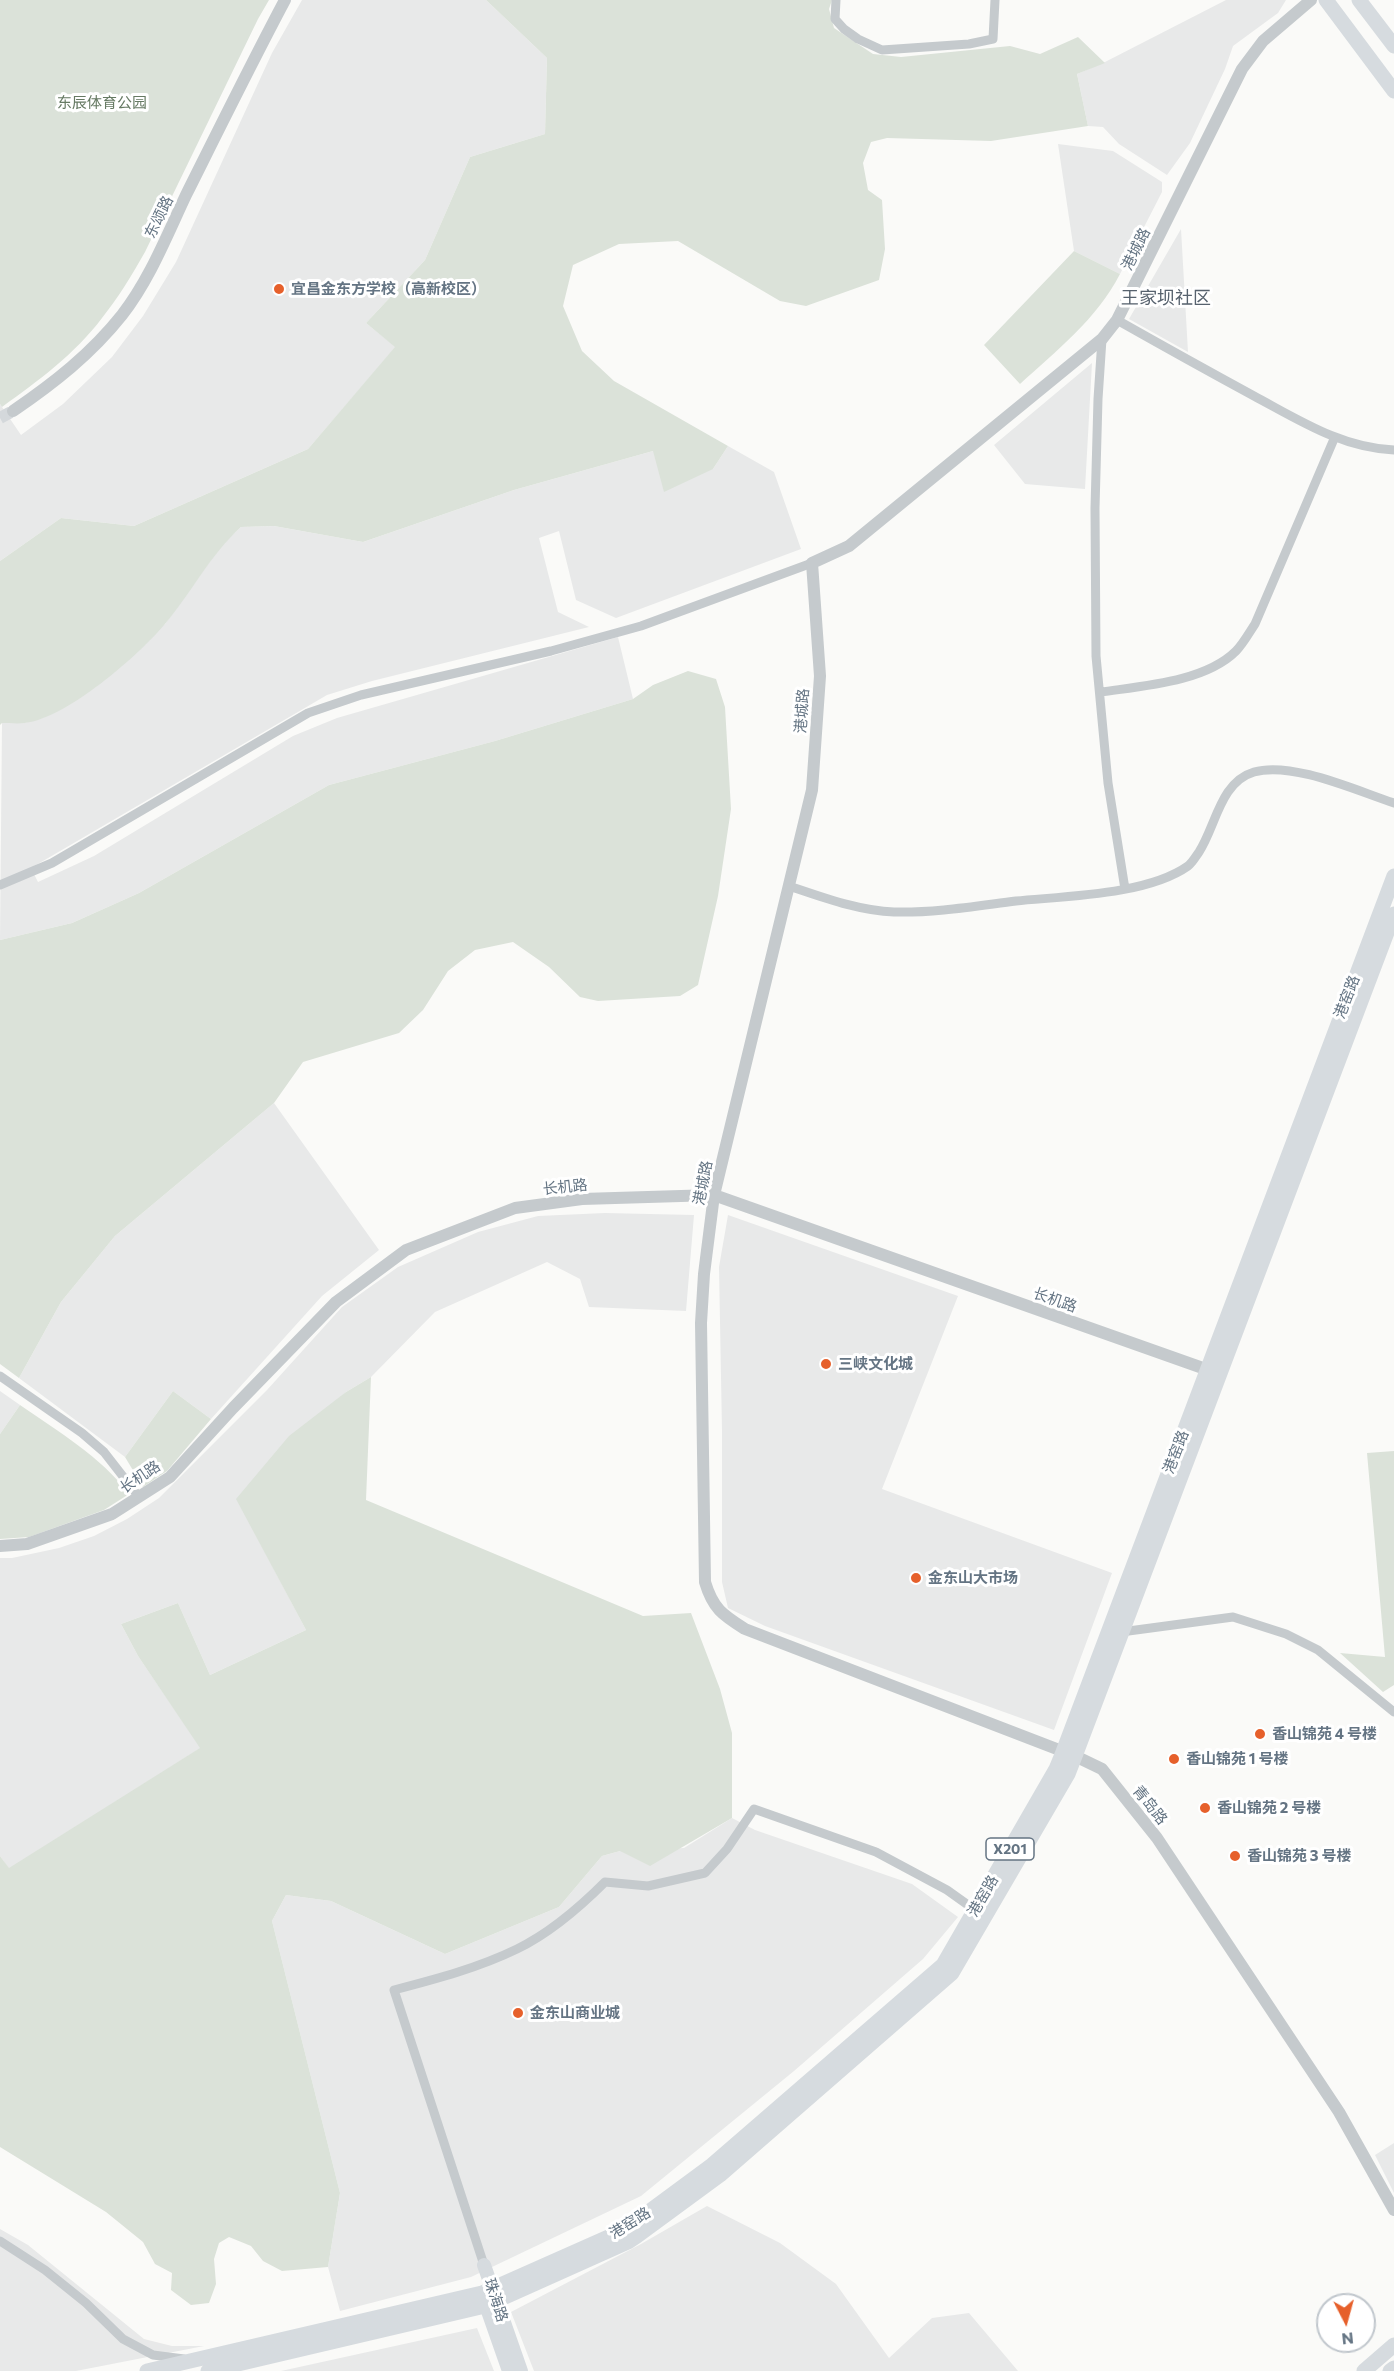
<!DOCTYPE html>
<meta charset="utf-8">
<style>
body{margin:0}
#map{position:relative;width:1394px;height:2371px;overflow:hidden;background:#fafaf8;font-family:Commissioner,sans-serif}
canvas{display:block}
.north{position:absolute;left:1316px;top:2293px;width:60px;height:60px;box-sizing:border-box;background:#fff;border:2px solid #c1c7cd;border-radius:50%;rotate:174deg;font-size:16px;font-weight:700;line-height:24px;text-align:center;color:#647483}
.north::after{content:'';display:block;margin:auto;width:21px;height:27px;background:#e6602b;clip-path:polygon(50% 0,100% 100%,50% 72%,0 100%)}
</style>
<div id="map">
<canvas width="1394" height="2371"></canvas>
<div class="north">N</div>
</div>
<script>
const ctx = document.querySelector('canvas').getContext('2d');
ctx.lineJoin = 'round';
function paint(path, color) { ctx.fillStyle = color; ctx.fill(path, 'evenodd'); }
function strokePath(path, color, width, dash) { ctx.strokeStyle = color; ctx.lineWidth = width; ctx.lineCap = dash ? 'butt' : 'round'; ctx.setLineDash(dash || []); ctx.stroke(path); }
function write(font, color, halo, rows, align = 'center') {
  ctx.font = font + ' Commissioner,"Noto Sans SC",sans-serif'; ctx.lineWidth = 6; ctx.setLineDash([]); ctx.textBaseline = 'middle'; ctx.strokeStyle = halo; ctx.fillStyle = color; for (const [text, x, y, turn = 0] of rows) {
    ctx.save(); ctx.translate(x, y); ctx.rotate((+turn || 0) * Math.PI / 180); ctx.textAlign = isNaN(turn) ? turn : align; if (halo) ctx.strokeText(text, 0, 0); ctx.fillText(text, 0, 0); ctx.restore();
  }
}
const built = new Path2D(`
 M302,0H486L547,58L545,134L470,157L425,260L366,323L396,347L308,449L134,526L61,518L0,561V404L21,435L63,404L112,357L143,316L176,262L272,53Z
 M1226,0H1286L1278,13L1233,46L1225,69L1190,143L1167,175L1119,144L1103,127L1088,126L1077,74L1105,62Z
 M1058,144L1113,151L1162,182V192L1120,274L1074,251Z
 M1181,229L1188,352L1129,319Z
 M1092,363L1085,489L1025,484L994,445Z
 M728,446L774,472L801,549L616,618L576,600L559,531L539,538L558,612L589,627L372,681L327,695L31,868L38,882L94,856L293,736L337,718L618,637L633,699L495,741L329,785L139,893L72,923L0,940L2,723H26L165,624L223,543L241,527L274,526L363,542L514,490L653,451L713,469Z
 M274,1103L379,1250L322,1296L211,1419L173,1391L125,1457L19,1378L61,1302L115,1236Z
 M605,1213L694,1215L686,1311L589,1307L580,1279L547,1262L435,1312L371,1377L346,1392L237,1499L306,1630L210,1675L178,1603L121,1624L138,1656L201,1748L9,1869L0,1856V1558H12L59,1548L94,1536L127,1519L159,1498L267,1390L342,1307L398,1267L478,1232L538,1216Z
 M728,1215L958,1296L882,1489L1112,1573L1054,1730L765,1626L728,1608L722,1582V1431L719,1267Z
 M0,1391L20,1405L0,1434Z
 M732,1818L755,1830L912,1884L958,1917L923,1959L794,2071L641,2196L471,2277L340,2311L328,2267L340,2193L272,1921L286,1895L331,1901L445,1954L559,1907L602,1856L620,1851L684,1848Z
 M1394,2143V2193L1375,2155Z
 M707,2206L780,2243L836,2284L889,2358L932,2318L969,2313L1018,2371H534L511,2312L641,2244Z
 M0,2229L28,2245L144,2339L172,2346H204L76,2371H0Z
 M477,2328L494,2371H281Z`);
const green = new Path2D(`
 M0,0H269L258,19L145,252C132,275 118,298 102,318C75,354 38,381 2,407L0,404Z
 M486,0H832L829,9L834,28L873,54L901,57L1010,46L1040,54L1078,37L1105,63L1077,74L1088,126L991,141L887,138L871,142L863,163L868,190L882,200L885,249L879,280L806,306L780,301L678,241L619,244L573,265L563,306L582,351L614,381L728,446L713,469L664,492L653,451L514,490L363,542L274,526L241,527C210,555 192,592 165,624C138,656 67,718 25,723C17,724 9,723 2,723L0,725V561L61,518L134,526L308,449L395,347L366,323L425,260L470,157L545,134L547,58Z
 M1074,251L1120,274C1097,319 1056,351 1020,384L984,345Z
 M688,671L716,679L725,707L731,809L718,896L698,985L680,996L598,1001L580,997L549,967L513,942L475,950L448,971L423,1010L399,1033L303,1062L274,1103L115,1236L61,1302L19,1378L0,1364V940L72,923L139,893L329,785L495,741L633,699L653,685Z
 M371,1377L366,1500L643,1616L691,1613L720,1689L732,1733V1818L650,1866L620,1851L602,1856L559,1907L445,1954L331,1901L286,1895L272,1921L340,2193L328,2267L282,2271L263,2261L251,2246L229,2237L219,2243L214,2259L216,2284L209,2303L191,2305L171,2290L172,2273L155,2264L143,2242L106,2212L0,2147V1856L9,1868L200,1748L138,1656L121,1624L178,1603L210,1675L306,1630L236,1499L289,1436L346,1392Z
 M173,1391L211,1419L167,1471L143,1487L125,1457Z
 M20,1405C59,1432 100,1456 129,1494L104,1510L29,1537L0,1539V1434Z
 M1394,1451V1685L1383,1692L1340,1653L1385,1657L1367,1453Z`);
const tertiaryTunnel = new Path2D(`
 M0,418L13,411`);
const minor = new Path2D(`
 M836,0L835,19L844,29L858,39L882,50L969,44L993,39L995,0
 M1117,320C1163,346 1208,371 1254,396C1299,420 1342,448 1394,450
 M1102,339L1098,399L1095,508L1096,656L1108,783L1125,889
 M1101,692C1142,686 1205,682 1236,651C1243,644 1249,633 1255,624L1334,439
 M0,885L52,863L308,713L361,695L551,651L641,626L812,563
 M789,886C822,897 859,911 894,912C935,913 976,906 1016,901C1066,896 1147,895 1188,866C1193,862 1196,856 1199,852C1216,826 1220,782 1254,772C1292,761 1357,791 1394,803
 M0,1376L82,1433L104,1452L139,1497
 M1121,1632L1233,1617L1286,1634L1318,1650L1394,1712
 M0,2241L45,2270L86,2303L123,2339L153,2355L184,2359
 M484,2265L394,1990C436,1979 478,1968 517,1949C548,1934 581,1906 605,1882L648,1886L705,1873L727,1849L754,1809L876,1852L947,1890L975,1910`);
const tertiary = new Path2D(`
 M1311,0L1263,41L1242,69L1117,320L1102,339L849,546L812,563L820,676L812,790L714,1195L704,1274L701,1323L705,1582C713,1609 723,1615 745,1629L1075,1756L1102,1769L1157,1838L1339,2112L1394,2210
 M13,411C54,383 91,354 122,315C150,279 167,235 186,195C219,129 251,64 285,0
 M0,1546L27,1544L112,1514L170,1477L233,1408L336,1302L406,1250L515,1208L582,1199L714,1195L1214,1372`);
const secondary = new Path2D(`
 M484,2265L521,2371
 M483,2297L509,2371`);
const primary = new Path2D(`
 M1326,0L1394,91
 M1359,0L1394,46
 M147,2371L482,2293L624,2230L712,2165L943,1965L1056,1769L1063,1752L1394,876
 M208,2371L485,2306L628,2242L637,2236L720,2175L952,1973L1068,1774L1075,1756L1394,914
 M1364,2371L1394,2345
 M1390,2371L1394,2368`);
const markers = [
 [279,289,6,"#e6602b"],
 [826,1364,6,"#e6602b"],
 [916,1578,6,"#e6602b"],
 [1260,1734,6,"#e6602b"],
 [1174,1759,6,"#e6602b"],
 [1205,1808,6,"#e6602b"],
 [1235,1856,6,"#e6602b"],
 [518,2013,6,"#e6602b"]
];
const shields = [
 [1010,1849,48]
];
const shieldNames = [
 ["X201",1010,1849]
];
const parkNames = [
 ["东辰体育公园",102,103]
];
const streetNames = [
 ["东颂路",159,217,-64],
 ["港城路",1136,249,-64],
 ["港城路",802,711,-86],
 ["港窑路",1347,997,-69],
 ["港城路",703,1183,-79],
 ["长机路",565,1187,-6],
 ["长机路",1055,1300,19],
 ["港窑路",1176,1452,-69],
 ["长机路",140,1477,-34],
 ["青岛路",1150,1805,51],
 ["港窑路",983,1896,-60],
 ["港窑路",630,2223,-32],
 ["珠海路",496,2300,72]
];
const poiNames = [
 ["宜昌金东方学校（高新校区）",291,289],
 ["三峡文化城",838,1364],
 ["金东山大市场",928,1578],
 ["香山锦苑 4 号楼",1272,1734],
 ["香山锦苑 1 号楼",1186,1759],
 ["香山锦苑 2 号楼",1217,1808],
 ["香山锦苑 3 号楼",1247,1856],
 ["金东山商业城",530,2013]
];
const quarterNames = [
 ["王家坝社区",1166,298]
];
paint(built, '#e8e9e9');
paint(green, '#dbe2d9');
strokePath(tertiaryTunnel, '#d4d8db', 12, [12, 6]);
strokePath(minor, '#c5cacd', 9);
strokePath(tertiary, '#c5cacd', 12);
strokePath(secondary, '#d6dbdf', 14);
strokePath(primary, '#d6dbdf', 15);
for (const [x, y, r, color] of markers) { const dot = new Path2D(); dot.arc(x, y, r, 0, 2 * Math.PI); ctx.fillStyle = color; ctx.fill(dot); strokePath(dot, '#fff', 2); }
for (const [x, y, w] of shields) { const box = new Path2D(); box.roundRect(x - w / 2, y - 11, w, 22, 4.5); ctx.fillStyle = '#fff'; ctx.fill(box); strokePath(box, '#647483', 1.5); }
write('bold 14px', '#647483', null, shieldNames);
write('15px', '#667a63', '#fff', parkNames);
write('15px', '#647483', '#fff', streetNames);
write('bold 15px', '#647483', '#fff', poiNames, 'left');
write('18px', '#57626e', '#fff', quarterNames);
</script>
